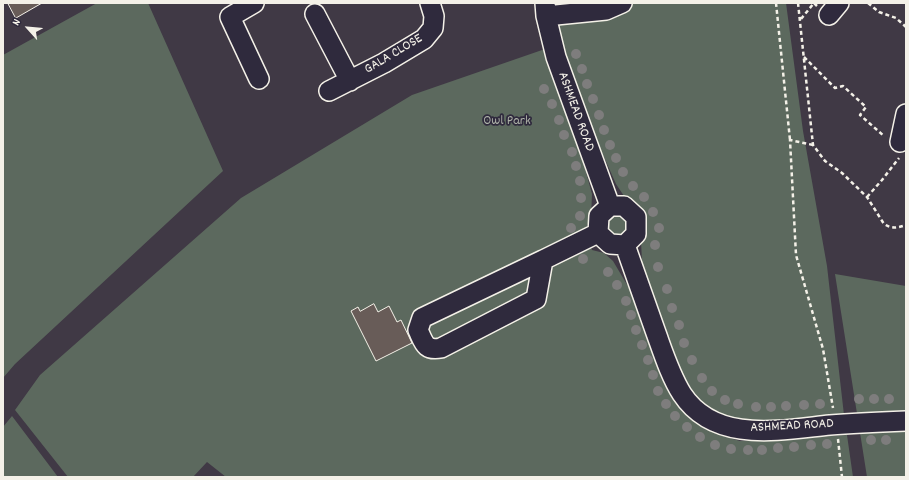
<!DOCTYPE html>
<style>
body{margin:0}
#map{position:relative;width:909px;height:480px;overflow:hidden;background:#403945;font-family:Dekko,sans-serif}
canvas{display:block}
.frame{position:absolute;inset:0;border:4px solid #f4f1e8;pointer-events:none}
.north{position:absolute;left:8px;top:8px;width:40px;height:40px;-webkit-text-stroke:3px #2f2a3d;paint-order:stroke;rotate:297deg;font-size:11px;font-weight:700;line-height:16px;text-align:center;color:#f4f1e8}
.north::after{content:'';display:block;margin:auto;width:14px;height:18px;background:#f4f1e8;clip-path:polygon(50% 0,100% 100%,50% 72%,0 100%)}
</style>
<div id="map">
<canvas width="909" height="480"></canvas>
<div class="frame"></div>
<div class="north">N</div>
</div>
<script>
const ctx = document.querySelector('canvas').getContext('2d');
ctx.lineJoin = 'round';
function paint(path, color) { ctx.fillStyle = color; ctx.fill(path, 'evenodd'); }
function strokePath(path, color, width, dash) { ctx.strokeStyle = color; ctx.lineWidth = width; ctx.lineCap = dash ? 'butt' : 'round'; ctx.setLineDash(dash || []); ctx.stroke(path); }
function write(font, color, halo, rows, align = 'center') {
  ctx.font = font + ' Dekko,sans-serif'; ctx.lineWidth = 3.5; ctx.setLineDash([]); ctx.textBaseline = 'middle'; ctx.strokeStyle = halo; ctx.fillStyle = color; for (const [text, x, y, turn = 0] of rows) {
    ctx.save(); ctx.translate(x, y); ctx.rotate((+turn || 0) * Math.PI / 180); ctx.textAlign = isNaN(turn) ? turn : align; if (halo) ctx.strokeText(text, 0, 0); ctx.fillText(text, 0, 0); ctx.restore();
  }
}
const green = new Path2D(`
 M97,3H148L223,171L15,364L3,378V55Z
 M634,3H786L803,131L827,266L844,415L774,422L732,419L707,407L686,384L669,347L642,262L641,241L626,199L616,184L583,110L554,20Z
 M545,49L581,154L592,194L591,217L584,232L592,250L604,253L613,261L632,293L663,379L677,404L695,422L716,434L740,441L847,435L853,477H226L207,462L193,477H68L15,410L40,375L241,198L412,95Z
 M609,214L627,216L629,233L613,240L603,222Z
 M835,274L906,286V477H867Z
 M12,416L58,477H3V427Z`);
const building = new Path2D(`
 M8,3H42L16,18Z
 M374,304L378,312L389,306L397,322L401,320L412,343L376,361L351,311L358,307L360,311Z`);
const path = new Path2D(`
 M776,3L790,140
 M798,3L813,145L825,161L842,173L867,197L884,224C892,229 897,228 906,225
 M868,3L879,12L896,18L906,27
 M801,19L814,3L817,6
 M804,57L835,88L843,86L866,107L860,115L884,136
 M813,145L790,140L796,255L823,349L833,408
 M867,197L882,180L899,158
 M838,439L842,477`);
const minor = new Path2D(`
 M254,3L230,17L259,79
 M545,3L546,16L556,57L610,206
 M315,14L350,81
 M829,15L839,3
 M546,16L606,10L622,3
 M329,91L384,63L424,39L433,28L434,16L430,3
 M900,142L906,114
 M610,206H624L636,217V234L625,245L610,244L598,233L599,216Z
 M625,245C635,273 645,302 655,330C663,352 670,375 682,394C715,444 780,430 830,425C856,423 881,422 906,421
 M543,260L536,299L441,348C425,351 424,343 418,330L422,318Z
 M543,260L598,233`);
const trees = [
 [576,54],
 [582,69],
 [587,84],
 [544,89],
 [593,99],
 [552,104],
 [599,115],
 [559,120],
 [604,130],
 [564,135],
 [610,145],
 [572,152],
 [616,158],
 [576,166],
 [623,172],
 [580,181],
 [633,186],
 [644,197],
 [581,198],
 [653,212],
 [580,216],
 [571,228],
 [659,228],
 [655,245],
 [583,259],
 [658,267],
 [608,272],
 [617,285],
 [667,289],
 [626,301],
 [672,308],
 [631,315],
 [679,325],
 [636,330],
 [684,343],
 [642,345],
 [648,360],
 [692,360],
 [653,375],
 [702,378],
 [658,391],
 [712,391],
 [859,399],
 [874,399],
 [889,399],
 [725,400],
 [666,404],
 [738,404],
 [820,404],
 [804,405],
 [786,406],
 [756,407],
 [771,407],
 [675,416],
 [687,427],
 [700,437],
 [871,440],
 [886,440],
 [827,444],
 [715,445],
 [811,445],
 [794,447],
 [778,448],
 [731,449],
 [748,450],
 [762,450]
];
const streetNames = [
 ["GALA CLOSE",394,55,-31],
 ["ASHMEAD ROAD",575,112,70],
 ["ASHMEAD ROAD",792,427,-3]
];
const parkNames = [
 ["Owl Park",507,122]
];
paint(green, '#5c695e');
paint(building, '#685c58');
strokePath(building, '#f4f1e8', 1);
strokePath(minor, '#f4f1e8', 22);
strokePath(path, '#f4f1e8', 2.5, [4, 3]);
strokePath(minor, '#2f2a3d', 19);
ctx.fillStyle = '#7e7d7d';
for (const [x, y] of trees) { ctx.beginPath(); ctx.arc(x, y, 5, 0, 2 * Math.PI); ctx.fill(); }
write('14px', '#f4f1e8', '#2f2a3d', streetNames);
write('14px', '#b0b4aa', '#2f2a3d', parkNames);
</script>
